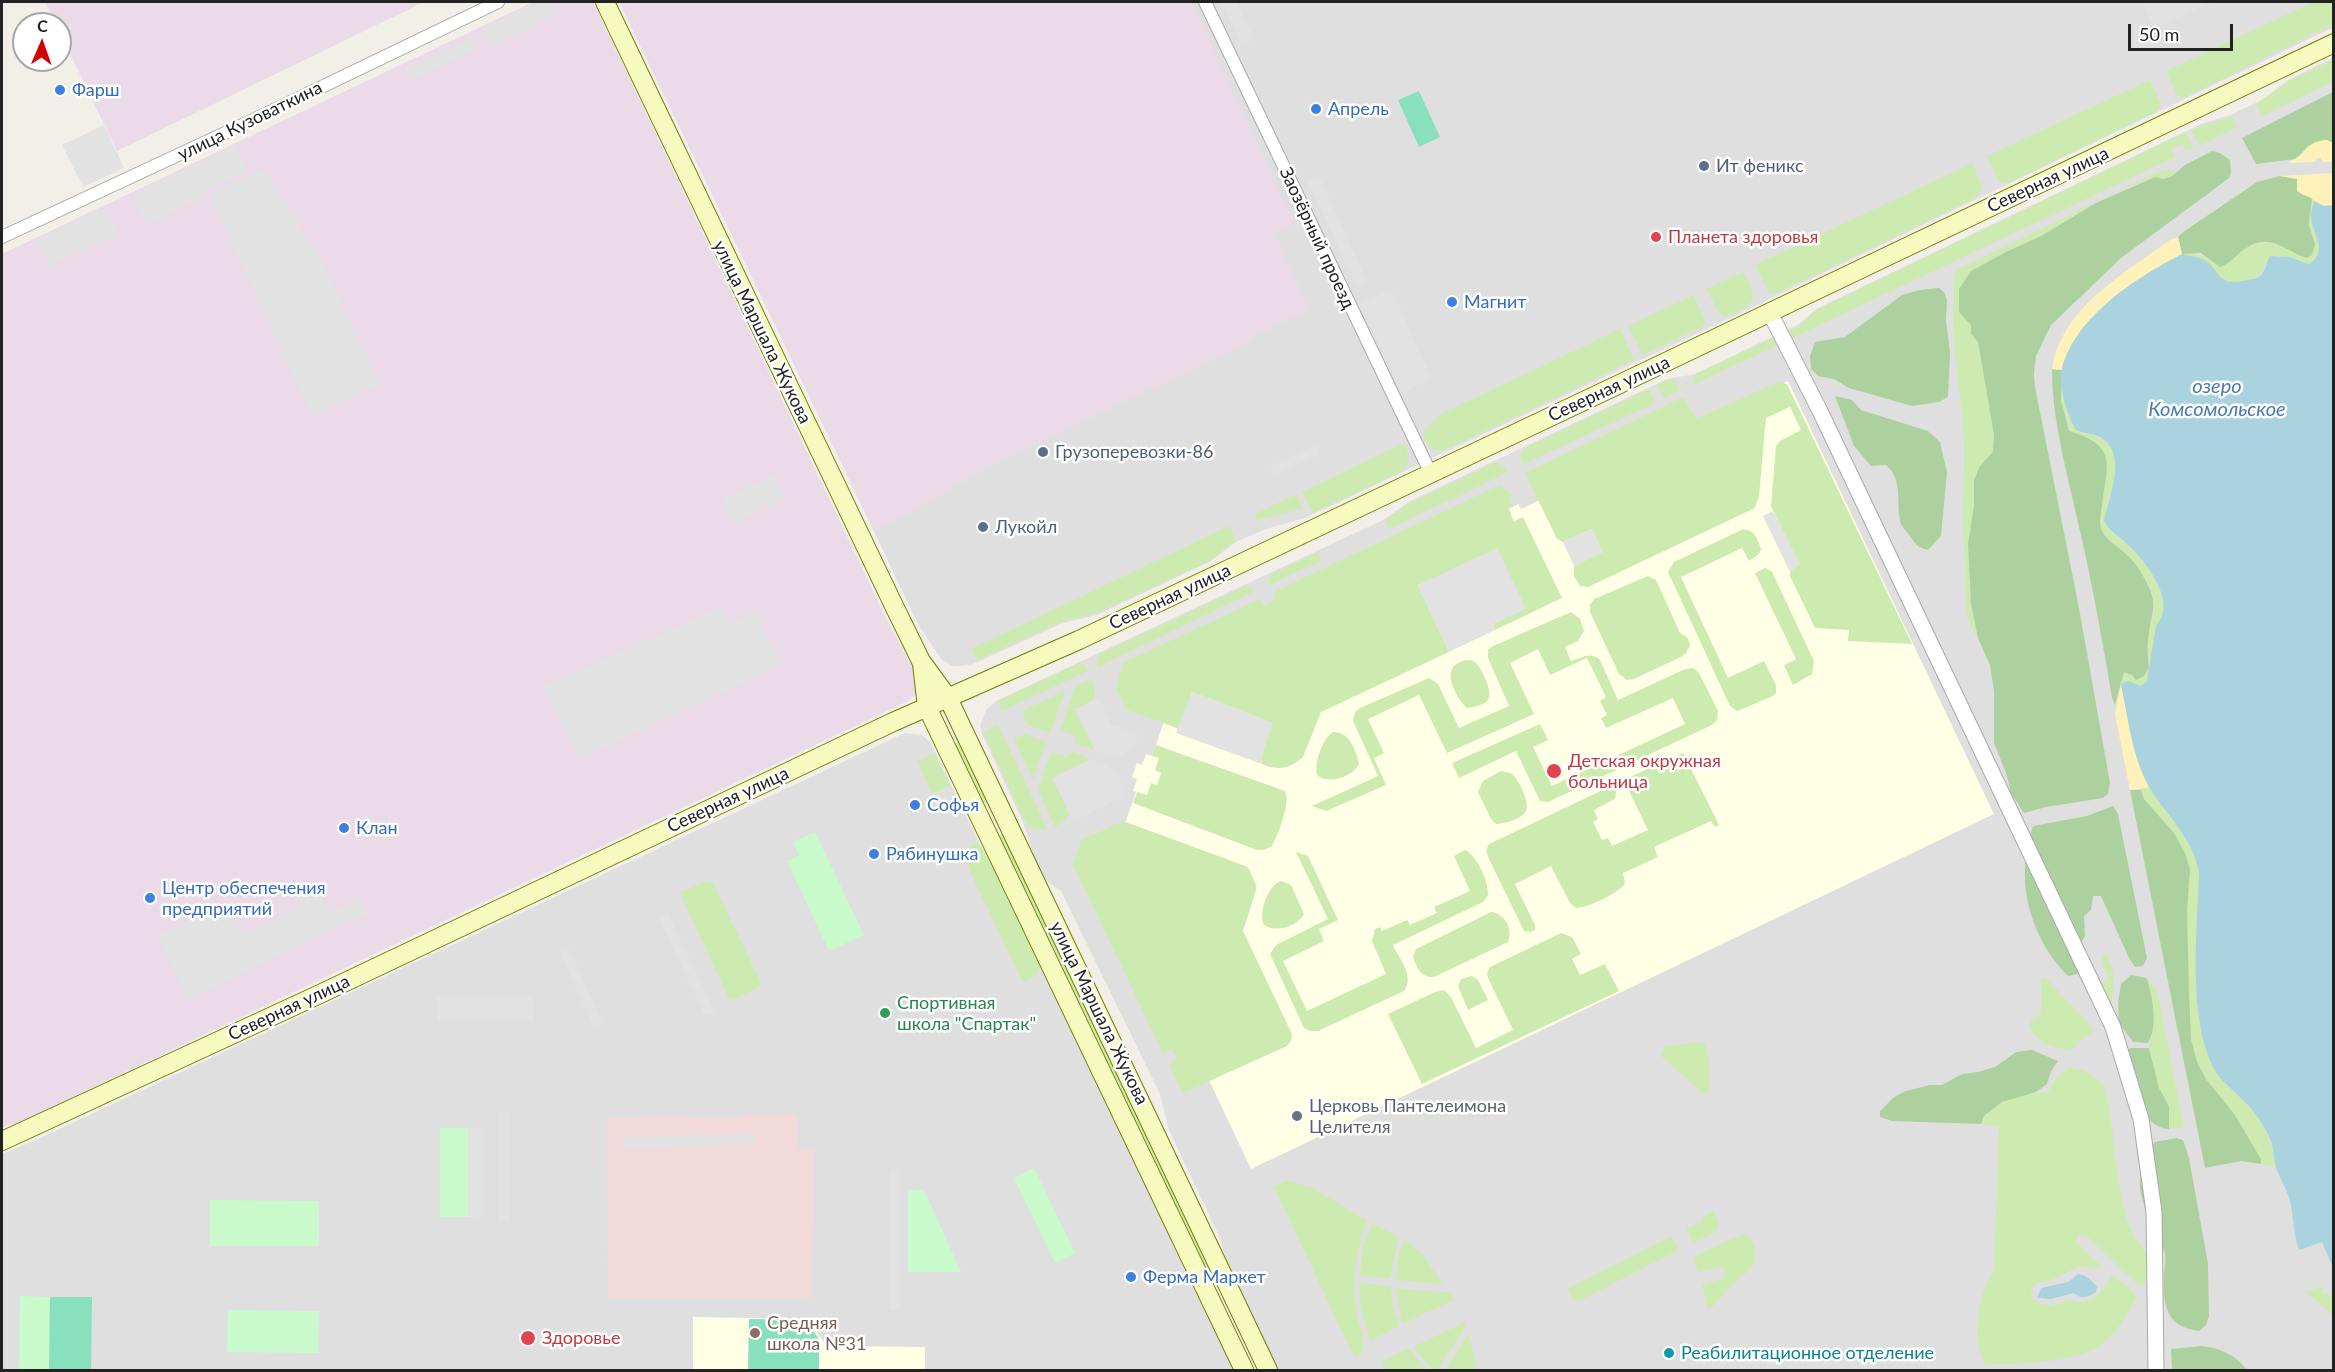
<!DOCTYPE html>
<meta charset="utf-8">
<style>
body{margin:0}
#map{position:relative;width:2335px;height:1372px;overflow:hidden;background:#f2efe9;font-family:Lato,sans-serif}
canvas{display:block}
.frame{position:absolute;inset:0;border:3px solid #222;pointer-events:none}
.north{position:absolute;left:12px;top:12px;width:60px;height:60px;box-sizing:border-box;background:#fff;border:2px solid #a7a7a7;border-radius:50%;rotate:2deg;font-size:16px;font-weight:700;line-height:24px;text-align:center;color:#222}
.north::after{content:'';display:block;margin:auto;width:21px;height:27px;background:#d40000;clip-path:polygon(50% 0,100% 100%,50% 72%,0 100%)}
.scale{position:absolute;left:2128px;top:24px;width:105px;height:27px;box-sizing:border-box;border:3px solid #222;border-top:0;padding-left:8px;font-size:18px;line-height:21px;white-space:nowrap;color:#222;-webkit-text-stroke:4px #fff;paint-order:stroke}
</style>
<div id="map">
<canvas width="2335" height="1372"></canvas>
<div class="frame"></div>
<div class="north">С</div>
<div class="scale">50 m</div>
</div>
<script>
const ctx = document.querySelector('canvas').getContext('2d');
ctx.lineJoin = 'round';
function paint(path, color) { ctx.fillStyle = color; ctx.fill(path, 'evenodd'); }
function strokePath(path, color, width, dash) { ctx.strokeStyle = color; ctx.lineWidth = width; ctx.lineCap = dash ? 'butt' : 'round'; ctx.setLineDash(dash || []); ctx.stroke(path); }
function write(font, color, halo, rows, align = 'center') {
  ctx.font = font + ' Lato,sans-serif'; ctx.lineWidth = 5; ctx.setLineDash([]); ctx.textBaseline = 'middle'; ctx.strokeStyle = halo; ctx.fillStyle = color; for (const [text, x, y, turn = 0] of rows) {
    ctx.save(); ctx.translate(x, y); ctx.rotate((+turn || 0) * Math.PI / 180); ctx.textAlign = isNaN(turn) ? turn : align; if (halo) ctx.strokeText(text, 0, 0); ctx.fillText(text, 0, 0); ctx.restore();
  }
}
const residential = new Path2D(`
 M621,2H2333L2334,27L1728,319L1305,518L1266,529L1236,542L1211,561L1097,615L1063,623L973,664L960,666H953L942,660L919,626Z
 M2333,58V1370H1277L1228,1267L1220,1238L1169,1130L1160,1094L1061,891L1044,879L1039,871L1023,822L982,734L980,725L986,710L996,701L1383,520L1410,501L1667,379L1695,374L1799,324L1816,309L2201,124L2230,115L2260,101L2290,79Z
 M905,733L922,735L931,743L980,845L996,867L1160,1210L1172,1243L1220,1342L1237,1370H2V1154L36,1140Z`);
const commercial = new Path2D(`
 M743,1114H797V1149H814L812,1298H608L607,1118L684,1115L688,1118L739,1117Z`);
const industrial = new Path2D(`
 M45,2H424L117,151L60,33V24H56Z
 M533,2H593L884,614L916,675V694L908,701L24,1120L2,1128V254Z
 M619,2H1191L1295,222L1274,233L1309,310L1249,339L1250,342L998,462L875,532Z`);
const education = new Path2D(`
 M1788,381L1994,814L1251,1169L1093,834L1126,821L1136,792L1133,791L1137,779L1132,777L1137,763L1142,765L1146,754L1152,756L1168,710L1156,681L1511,514L1509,509L1518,504L1521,509Z
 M693,1317L807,1319L827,1346L925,1347V1370H693Z`);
const grass = new Path2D(`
 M2313,2H2333V24L2186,97L2181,98L2177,95L2166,71Z
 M2333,60V82L2262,116L2256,104L2291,80Z
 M2150,80L2161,104L2157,111L2009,183H2003L1999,181L1987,156Z
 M2232,116L2237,127L2200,146L2191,130Z
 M2186,132L2194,148L2186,151L2183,144L2171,149L2175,157L1695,384L1693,378L1696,374L1800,325L1816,310Z
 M1973,163L1982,188L1976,198L1777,293L1772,294L1768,291L1755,265Z
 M2169,169L2177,173L2164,179L2155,177L2124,189L2096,203L2043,235L2006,252L1971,271L1959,312L1971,325V334L1978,341L1994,435L1993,452L1974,480V505L1968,544L1971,604L1978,638C1962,619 1966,591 1965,568C1962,526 1964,486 1964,444C1963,414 1958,383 1955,353C1952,326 1953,298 1955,271L2156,173Z
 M2312,198L2314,201C2313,206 2311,211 2311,216C2311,233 2330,251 2309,264L2276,255L2266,261C2264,279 2240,288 2225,281C2216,277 2213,265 2205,261C2198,257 2190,256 2182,254C2196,254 2205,253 2214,264L2237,256L2247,247L2263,242L2282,245L2302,257L2312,255L2315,244L2309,225Z
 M1743,272C1752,290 1762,300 1739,311C1733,314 1728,317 1721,316L1706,289Z
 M1693,295L1705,320L1704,326L1643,355L1628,326Z
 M1620,329L1634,360L1443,451C1432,451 1423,444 1423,432L1441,414Z
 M2062,371L2067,415L2083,433C2114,437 2119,458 2113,486C2111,493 2107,501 2107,509C2106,515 2108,522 2108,528C2129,545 2164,578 2164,607C2164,624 2152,661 2147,681L2142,686L2128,682L2121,684L2124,672L2132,675L2149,668C2147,656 2147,639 2150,627C2151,622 2154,618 2154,614C2160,581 2119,551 2101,530L2100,517L2106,472L2085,436L2070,431L2060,400Z
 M1671,379L1674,380L1680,390L1663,398L1657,384Z
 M1778,382L1787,384L1912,644L1848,641L1849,630L1815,628L1790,576V572L1799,564L1771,506L1776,446L1780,441L1801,430L1790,407L1766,418L1759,496L1755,508L1588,587L1580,586L1574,576V566L1602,552L1592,529L1563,542L1557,539L1525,473L1684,397L1694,416L1698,418Z
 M1649,389L1655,403L1522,465L1520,455L1527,447Z
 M1404,443C1410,455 1411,462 1401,472L1313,513L1302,492Z
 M1494,463H1500L1508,472L1391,528L1386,526V520L1406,505Z
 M1500,485L1513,496L1509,498L1513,506L1508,509L1514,521L1523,517L1562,598L1495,630L1493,624L1418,585L1449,652L1321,712L1303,757C1291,769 1277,771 1262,764L1261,758L1272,723L1192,692L1179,729L1126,709L1116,689L1123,663L1260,599L1264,605L1275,600L1274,592Z
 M1297,494L1302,507L1301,509L1257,520L1255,514Z
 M1229,526L1236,540L1210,561L1096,613L1063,621L977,660L971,649Z
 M1741,530C1753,527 1758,539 1761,549L1759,554L1749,561L1742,548L1681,577L1728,678L1764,661L1776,685V693L1773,696L1737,711L1730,706L1668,572L1674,562Z
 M1318,552L1321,561L1269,585L1268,581L1272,574Z
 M1765,568L1772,572L1814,661L1812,674L1793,685L1784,665L1796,659L1755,573Z
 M1648,576L1656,580L1680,633L1688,638L1690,646L1686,653L1681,657L1634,679L1627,680L1619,674L1590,612V605L1594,599Z
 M1246,586L1255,591L1098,667L1096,661L1100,654Z
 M1571,612L1580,619L1584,631L1578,641L1565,647L1571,661C1582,658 1590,651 1600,660L1618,700L1685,669L1694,668L1699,673L1718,711L1717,720L1712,725L1548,802L1540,801L1516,751L1459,778L1452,763L1540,724L1548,740L1533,747L1552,786L1685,724L1673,698L1606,728L1601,718L1607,715L1600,701L1606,697L1587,658L1550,675L1538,649L1510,663L1534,714L1447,753L1419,695L1368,719L1384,753L1374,758L1386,785L1326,811L1312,806L1378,776L1353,721L1355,712L1360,708L1429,678L1438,684L1459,728L1509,706L1488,658V650L1493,646Z
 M1466,660C1470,660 1471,660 1475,662C1481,667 1492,690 1489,698C1486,705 1474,707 1467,708C1459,701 1445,678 1453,667C1456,663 1461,662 1466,660Z
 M1079,663L1084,664L1088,671L1002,711L998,701Z
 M1091,679C1101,699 1092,701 1075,710L1095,750L1076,744L1075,736L1060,730L1075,686Z
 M1065,691L1050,733L1028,725L1022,711Z
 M998,725L1048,830L1031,828L1024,820L983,732Z
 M1333,732C1349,731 1356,750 1359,764C1353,777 1328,785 1317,775C1314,763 1322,739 1333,732Z
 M1026,734L1046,742L1033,780L1014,740Z
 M960,741L989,801L983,804L954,744Z
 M1156,745L1285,791C1291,803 1278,834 1272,846L1264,850H1257L1133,803L1137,792L1147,795L1151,783L1157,785L1161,773L1155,770L1159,758L1152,756Z
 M1051,752L1067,757L1073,752L1091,759L1052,778L1069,813L1066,820L1055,827L1038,790Z
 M935,753L950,786L932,794L917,761Z
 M1683,753L1719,825L1715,827L1711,821L1654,847L1658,857L1623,873L1625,883C1620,893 1587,908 1576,908L1570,903L1551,866L1515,884L1535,925V930L1531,932L1524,931L1488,857L1486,850L1489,844L1609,787L1614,788L1616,792L1615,799L1594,810L1598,819L1593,822L1602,840L1608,838L1612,846L1648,830L1629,791L1628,782L1632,776Z
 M1501,771C1506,772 1511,772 1514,776C1520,783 1530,803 1526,811C1522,819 1504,824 1496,824L1491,819L1478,792L1483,781Z
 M2150,787C2169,812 2194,843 2199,874C2197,930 2188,1013 2212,1065C2219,1080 2230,1088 2242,1099C2262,1117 2273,1141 2276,1167L2261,1164V1159L2235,1115L2206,1079L2197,1062L2191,1039L2189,992L2187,912L2190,869L2164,822L2144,799L2141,790Z
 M1123,821L1248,867L1256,885V890L1243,931L1292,1034L1291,1041L1287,1046L1183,1093L1169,1065L1177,1060L1172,1049L1163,1053L1073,865L1082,839Z
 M1003,833L1212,1272L1207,1275L999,836Z
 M978,843L996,867L1041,964L1037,974L1023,982L960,851Z
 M1465,850C1477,856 1489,882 1488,895L1483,902L1393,945C1399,959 1415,976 1404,991L1318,1031H1310L1304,1028L1270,954L1276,945L1328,919L1296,852L1308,856L1338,920L1319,929L1324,941L1283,961L1307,1011L1386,974L1372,941L1375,929L1380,927L1382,931L1407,920L1410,925L1437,913L1434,907L1470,891L1454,856Z
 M706,881L713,883L761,983L758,988L733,1000L728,997L680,893Z
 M1281,881L1291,885L1304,914C1297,927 1276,933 1264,925C1258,913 1268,885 1281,881Z
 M1491,912C1504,913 1514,929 1508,942L1434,977C1421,978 1417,968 1413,957L1416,949Z
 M1561,933L1572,937L1581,954L1572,959L1580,975L1605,964L1619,991L1422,1084L1388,1014L1435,992L1444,990L1451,997L1476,1048L1513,1030L1488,978L1487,973L1490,967Z
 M2105,953C2118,969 2112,992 2111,1011C2091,1001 2089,1001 2090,978L2099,984L2108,980L2107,973L2104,970L2102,958Z
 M1472,976L1478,980L1488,1000L1468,1010L1458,986L1461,979Z
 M2044,976L2091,1026L2093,1033L2077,1043L2075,1048C2056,1052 2037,1043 2029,1027L2032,1019L2039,1015L2041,1011V979Z
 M2147,978L2157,990L2184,1127L2169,1129V1106L2159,1088L2149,1048C2148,1042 2151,1040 2152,1035C2156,1016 2152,996 2147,978Z
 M1703,1042C1711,1053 1710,1078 1709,1091L1704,1094L1662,1057L1661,1053L1666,1046Z
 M2069,1068L2083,1070L2103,1083C2117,1129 2113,1179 2129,1225C2136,1245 2164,1263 2142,1286L2135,1282L2088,1237L2078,1236L2076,1242L2102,1267L2094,1268L2080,1266L2050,1281L2036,1284L2032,1288L2031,1297C2045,1309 2054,1306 2069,1299C2091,1308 2103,1292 2112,1275L2131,1289L2136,1298C2128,1316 2112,1339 2095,1349C2073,1362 2009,1366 1984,1363C1971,1337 1978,1294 1994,1270L1999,1127L1981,1124C1991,1100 2025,1093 2048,1092L2058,1076Z
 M1287,1180L1311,1187L1366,1220C1357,1249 1352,1277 1356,1308C1358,1326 1366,1333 1362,1353L1354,1357L1274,1187Z
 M1714,1211L1719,1226L1716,1231L1693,1243L1686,1229L1703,1221L1702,1217Z
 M1371,1223L1399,1237L1390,1279L1360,1275L1362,1250Z
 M1742,1234L1751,1238C1764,1265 1744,1273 1728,1289C1722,1296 1716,1306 1708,1309L1702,1285L1725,1278L1723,1267L1699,1272C1695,1267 1693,1262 1696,1256Z
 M1671,1236L1679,1250L1579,1301L1572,1299L1567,1289Z
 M1405,1240L1423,1255L1443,1284L1395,1280L1399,1253Z
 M1359,1283L1391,1286L1393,1307L1399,1326L1370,1341L1361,1310Z
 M2323,1286L2322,1293L2333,1296V1316L2306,1292Z
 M1395,1288L1452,1293L1454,1300L1402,1324Z
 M1465,1322L1466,1326L1437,1370H1433L1413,1347Z
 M1469,1333L1477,1370H1445Z
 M1409,1348L1426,1370H1387L1381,1362Z`);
const forest = new Path2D(`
 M2333,92V143L2331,142L2308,146L2296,159L2256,164L2242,138Z
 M2212,151L2220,153L2230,160L2231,173L2229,178L2121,258L2051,325L2036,356L2034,373L2035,387L2079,608L2110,783L2108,794L2103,798L2046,807L2024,813L2011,793L2006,773L1994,743V691L1990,665L1978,638L1971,604L1968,544L1974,505V480L1980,466L1993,452L1994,435L1978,342L1971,334V325L1959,312V289L1971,271L2006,252L2043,235L2096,203L2155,177L2164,179L2172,176L2185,165Z
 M2280,176L2297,179V191L2312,198L2309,225L2315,244L2312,255L2307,258C2288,253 2272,232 2248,247C2237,253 2232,263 2220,267L2201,253L2182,254L2178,237L2186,230L2257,182Z
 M1939,288L1944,292L1947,300L1946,320L1950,353L1948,397L1939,402L1912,406L1849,388L1834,379L1818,376L1811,369L1810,356L1815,342L1845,337L1902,295L1919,290Z
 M2052,369L2062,370L2061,400L2069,431C2117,445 2108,463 2102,505C2101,513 2099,521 2101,528C2104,539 2118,546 2126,554C2137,564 2145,578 2151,592C2156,608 2152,613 2150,627C2147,640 2147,656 2149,668L2144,676L2136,680L2132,675L2124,672L2115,705L2112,698C2102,638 2091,577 2077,518C2066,468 2052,420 2052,369Z
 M1835,396L1852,400L1861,410L1928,431L1940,442L1947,472L1941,536L1928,550C1917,547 1916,545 1910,536C1908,532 1903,529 1901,524C1895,504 1904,480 1886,465L1871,466L1854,446Z
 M2130,790H2141L2144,799L2174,833L2185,853L2190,869L2187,912L2189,992L2191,1039L2197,1062L2206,1079L2235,1115L2261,1159V1164L2241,1161L2205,1168Z
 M2113,806L2118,814L2147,958L2143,966L2135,967L2129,958L2101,896H2093L2091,910L2084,916L2085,937L2077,946L2082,973L2068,976C2029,937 2014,878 2033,826L2087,816Z
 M2131,975L2147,978C2152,997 2159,1025 2148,1043L2133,1042L2119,1023L2118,1002L2121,984Z
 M2131,1048H2149L2159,1088L2169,1106V1129C2138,1128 2129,1073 2123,1050Z
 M2032,1050L2058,1061L2051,1071L2047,1084L2036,1092L2002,1102L1984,1116L1981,1124L1892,1121L1880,1117V1111L1894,1097L1906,1091L1930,1085H1942L1962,1074L1978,1072L1995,1067L2016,1052Z
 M2177,1138L2183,1140L2189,1158L2208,1264L2209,1317L2206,1325L2199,1331C2164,1327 2163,1303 2164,1273C2165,1267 2166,1259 2165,1254C2164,1247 2158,1239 2155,1233C2139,1195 2131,1178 2155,1142Z
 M2202,1346C2220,1348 2236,1355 2247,1370H2172L2171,1349Z`);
const sand = new Path2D(`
 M2327,140L2333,143V162H2323L2321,158H2317L2315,162L2290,163V161C2307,156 2304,141 2327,140Z
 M2333,173V205C2322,208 2319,203 2311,198C2306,195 2302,195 2297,191V179L2280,176Z
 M2178,237L2182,254L2165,263L2085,326L2066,358L2062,370L2052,369C2061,308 2125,273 2170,240Z
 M2121,684C2128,719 2134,754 2150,787L2130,790L2115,714Z`);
const park = new Path2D(`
 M815,832L864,935L829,951L787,861L799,855L793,842Z
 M440,1128H468V1217H440Z
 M1034,1168L1075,1253L1055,1263L1014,1178Z
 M908,1190H924L961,1272H908Z
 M210,1200L319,1201V1246H210Z
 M20,1296L50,1297L49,1370H19Z
 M228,1310L319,1311L318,1353L227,1352Z`);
const pitch = new Path2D(`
 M1419,91L1440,137L1419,147L1398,100Z
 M50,1297H92L91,1370H49Z
 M749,1319L806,1320L819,1339V1370H748Z`);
const parking = new Path2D(`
 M537,2H550L556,14L491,47L482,29Z
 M1221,2H1236L1254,39L1242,45Z
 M2141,2H2211L2155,29Z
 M471,38L476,49L412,81L406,69Z
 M104,125L124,168L83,187L62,145Z
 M236,145L247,170L203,191L205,197L147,224L135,200L139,191Z
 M263,169L317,253L380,384L312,415L209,195Z
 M1319,176L1368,283L1357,288L1308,181Z
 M99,210L107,212L118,234L49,266L36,240Z
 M1391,289L1432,379L1401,393L1360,303Z
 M1316,445L1320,454L1274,475L1270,467Z
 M775,475L786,499L733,524L722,499Z
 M1773,511L1800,564L1790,572L1763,516Z
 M1592,529L1603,552L1574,566L1563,542Z
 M1497,548L1526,609L1493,624L1495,630L1449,652L1418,585Z
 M720,608L729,625L756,612L781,665L579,759L543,687Z
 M1192,692L1273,723L1261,758L1262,764L1176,733Z
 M1099,698L1111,724L1138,734L1134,746L1123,755L1114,757L1095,750L1075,709Z
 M1091,759L1109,766L1117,773L1123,788L1121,798L1073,821L1052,778Z
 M316,884L330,913L361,899L368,913L188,999L157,935L229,901L245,933L302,906L297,894Z
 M667,912L715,1012L705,1016L658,916Z
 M569,949L603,1023L594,1027L560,953Z
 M437,997H533V1021H437Z
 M498,1112H510V1221H499Z
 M468,1128H481V1217H468Z
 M754,1134V1144L624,1148V1137Z
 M889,1169H900V1310H889Z`);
const water = new Path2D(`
 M2314,201L2324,206L2334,205L2333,1268L2322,1242L2299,1250C2293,1234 2294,1217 2290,1201C2287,1189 2279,1178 2276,1167C2273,1156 2274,1146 2269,1136C2263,1124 2255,1112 2245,1102C2233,1089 2220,1082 2212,1065C2188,1013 2197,931 2199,874C2194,839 2167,816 2149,787C2132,757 2128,718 2121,684L2128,681L2141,686L2147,681L2156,626C2179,601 2144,559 2124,541C2116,534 2109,530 2104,521C2109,497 2127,457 2103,439C2095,433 2085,434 2076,430C2067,415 2058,386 2062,368C2076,316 2137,277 2182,254C2190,256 2202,257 2209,263C2221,275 2220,285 2242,281C2247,280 2256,279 2260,276C2266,271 2266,262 2270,256L2289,257L2309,264C2330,251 2311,233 2311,216C2311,211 2313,206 2314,201Z
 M2078,1274C2087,1275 2091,1280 2097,1287L2096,1292C2088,1297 2082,1300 2074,1293L2051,1299L2037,1298L2041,1288L2068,1282Z`);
const minor = new Path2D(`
 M1205,2L1431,474
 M2,237L253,120L498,2`);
const tertiary = new Path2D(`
 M1770,313L1820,411L2113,1027L2141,1119L2154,1212L2156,1370`);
const secondary = new Path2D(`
 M605,2L896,610L921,661L948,698L1268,1370
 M922,664L927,707L1244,1370
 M2,1141L320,994L893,722L1079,640L1645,372L2334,43`);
const markers = [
 [60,90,6,"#3f7fe0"],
 [1316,109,6,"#3f7fe0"],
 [1704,166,6,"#5c6f8a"],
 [1656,237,6,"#e0444e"],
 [1452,302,6,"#3f7fe0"],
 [1043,452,6,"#5c6f8a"],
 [983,527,6,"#5c6f8a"],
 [1554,771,8,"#e0444e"],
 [915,805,6,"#3f7fe0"],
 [344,828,6,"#3f7fe0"],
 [874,854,6,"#3f7fe0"],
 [150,898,6,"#3f7fe0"],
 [885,1013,6,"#2e9e5b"],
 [1297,1116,6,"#6b7280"],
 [1131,1277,6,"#3f7fe0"],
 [755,1333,6,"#8d6e63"],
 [528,1338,8,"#e0444e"],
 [1669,1353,6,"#0f9aa8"]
];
const shopNames = [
 ["Фарш",72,90],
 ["Апрель",1328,109],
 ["Магнит",1464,302],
 ["Софья",927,805],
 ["Клан",356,828],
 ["Рябинушка",886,854],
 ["Центр обеспечения",162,888],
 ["предприятий",162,909],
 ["Ферма Маркет",1143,1277]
];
const streetNames = [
 ["улица Кузоваткина",250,121,-26],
 ["Северная улица",2048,180,-25],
 ["Заозёрный проезд",1317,238,65],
 ["улица Маршала Жукова",762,332,64],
 ["Северная улица",1609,389,-25],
 ["Северная улица",1170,597,-25],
 ["Северная улица",728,800,-25],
 ["Северная улица",289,1008,-25],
 ["улица Маршала Жукова",1099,1013,64]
];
const serviceNames = [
 ["Ит феникс",1716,166],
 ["Грузоперевозки-86",1055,452],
 ["Лукойл",995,527]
];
const healthNames = [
 ["Планета здоровья",1668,237],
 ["Детская окружная",1568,761],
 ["больница",1568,782],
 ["Здоровье",542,1338]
];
const leisureNames = [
 ["Спортивная",897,1003],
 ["школа \"Спартак\"",897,1024]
];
const worshipNames = [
 ["Церковь Пантелеимона",1309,1106],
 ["Целителя",1309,1127]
];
const educationNames = [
 ["Средняя",767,1323],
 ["школа №31",767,1344]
];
const cultureNames = [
 ["Реабилитационное отделение",1681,1353]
];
const waterNames = [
 ["озеро",2217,387],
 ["Комсомольское",2217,410]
];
paint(residential, '#e0dfdf');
paint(commercial, '#f2dad9');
paint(industrial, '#ebdbe8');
paint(education, '#ffffe5');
paint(grass, '#cdebb0');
paint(forest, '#add19e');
paint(sand, '#fff1ba');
paint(park, '#c8facc');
paint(pitch, '#88e0be');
paint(parking, '#e2e2e2');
paint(water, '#aad3df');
strokePath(minor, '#a9a9a9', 14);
strokePath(tertiary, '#a9a9a9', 17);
strokePath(secondary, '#707d05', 20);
strokePath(minor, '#fff', 12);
strokePath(tertiary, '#fff', 15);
strokePath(secondary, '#f7fabf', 18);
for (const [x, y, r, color] of markers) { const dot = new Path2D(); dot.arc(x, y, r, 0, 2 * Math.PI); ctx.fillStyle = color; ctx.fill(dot); strokePath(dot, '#fff', 2); }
write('18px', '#366cbe', '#fff', shopNames, 'left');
write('18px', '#222', '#fff', streetNames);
write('18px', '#4e5e75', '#fff', serviceNames, 'left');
write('18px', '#be3a42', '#fff', healthNames, 'left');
write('18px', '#27864d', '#fff', leisureNames, 'left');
write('18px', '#5b616d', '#fff', worshipNames, 'left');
write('18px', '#785e54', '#fff', educationNames, 'left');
write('18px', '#0d838f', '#fff', cultureNames, 'left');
write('italic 20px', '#4a7aab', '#fff', waterNames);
</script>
